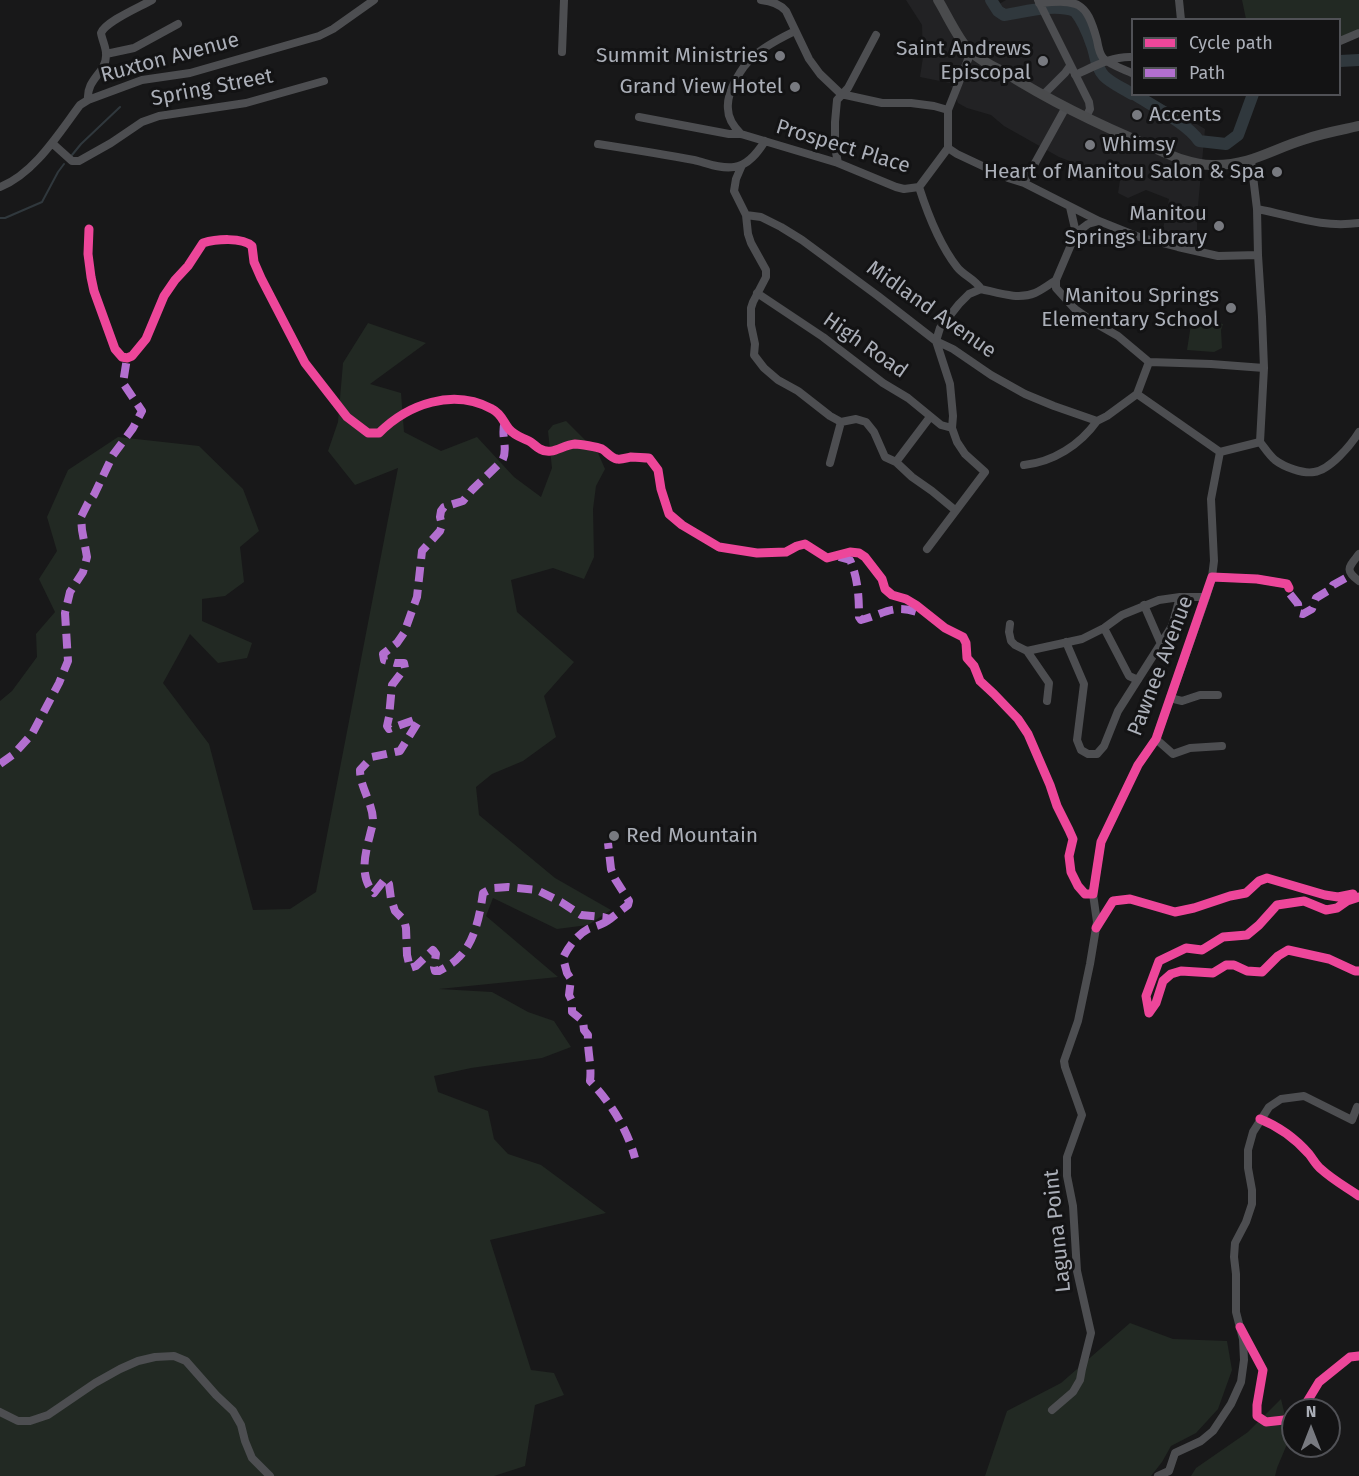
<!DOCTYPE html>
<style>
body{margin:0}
#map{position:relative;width:1359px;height:1476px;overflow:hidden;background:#181819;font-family:"Fira Sans",sans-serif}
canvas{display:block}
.legend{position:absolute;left:1131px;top:18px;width:210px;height:78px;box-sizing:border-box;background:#131314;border:2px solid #505156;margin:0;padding:8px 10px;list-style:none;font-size:18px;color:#abafb8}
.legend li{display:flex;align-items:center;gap:12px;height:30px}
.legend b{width:30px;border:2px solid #505156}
.north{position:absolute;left:1281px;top:1398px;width:60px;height:60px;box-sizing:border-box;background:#131314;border:2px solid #505156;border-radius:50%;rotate:0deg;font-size:16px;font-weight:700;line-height:24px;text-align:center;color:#abafb8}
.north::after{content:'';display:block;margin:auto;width:21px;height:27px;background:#787a80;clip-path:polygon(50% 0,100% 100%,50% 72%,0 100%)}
</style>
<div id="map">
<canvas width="1359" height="1476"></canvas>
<ul class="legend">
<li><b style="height:8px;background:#ed469a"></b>Cycle path</li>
<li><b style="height:8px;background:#b36fd0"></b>Path</li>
</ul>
<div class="north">N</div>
</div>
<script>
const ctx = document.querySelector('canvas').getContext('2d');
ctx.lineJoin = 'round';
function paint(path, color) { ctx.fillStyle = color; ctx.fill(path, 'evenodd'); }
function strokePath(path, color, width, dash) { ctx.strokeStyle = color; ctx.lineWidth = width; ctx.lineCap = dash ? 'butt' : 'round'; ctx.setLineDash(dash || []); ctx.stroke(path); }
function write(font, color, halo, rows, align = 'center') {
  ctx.font = font + ' "Fira Sans",sans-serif'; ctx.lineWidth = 6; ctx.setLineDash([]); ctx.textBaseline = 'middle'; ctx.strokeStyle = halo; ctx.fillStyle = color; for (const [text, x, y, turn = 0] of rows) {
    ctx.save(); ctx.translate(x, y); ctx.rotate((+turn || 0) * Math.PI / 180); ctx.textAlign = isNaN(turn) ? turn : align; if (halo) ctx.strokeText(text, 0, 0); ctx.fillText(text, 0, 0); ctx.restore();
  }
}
const built = new Path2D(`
 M906,0H996L999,4L1006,0H1073L1082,8L1100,55L1132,73V94L1143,95L1166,106L1205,129L1197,217V246L1161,239L1169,199L1146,190L1128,198L1118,193L1120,180L1059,157L1004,126L991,115L967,108L958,103L950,83L920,77L923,57L922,25Z`);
const green = new Path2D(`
 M1242,0H1359V32L1340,41V20L1246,19Z
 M1192,318L1223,324L1221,330L1222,348L1214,352L1187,350Z
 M368,323L426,343L370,384L401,393L404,432L441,451L477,437L514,477L541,497L552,468L548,431L553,425L566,421L598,453L605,469L596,486L593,509L594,557L584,579L553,568L511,580L517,612L574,662L544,696L556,737L523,761L492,774L476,787L479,815L555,878L611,910L588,925L557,929L493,898L486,916L558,977L439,989L492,992L528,1012L554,1021L571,1047L542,1058L471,1068L434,1076L438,1092L488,1111L494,1139L508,1154L541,1165L606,1213L490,1240L531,1370L554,1373L564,1395L535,1405L525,1466L494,1476H0V701L12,691L37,657L36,634L55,612L39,579L57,551L47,517L68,470L118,437L199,446L243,489L259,531L240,547L244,582L225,596L202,599V621L252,643L247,658L218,663L190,634L163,683L209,744L253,910L290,909L316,892L398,468L355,485L328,451L338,422L343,363Z
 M1130,1323L1173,1339L1227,1341L1232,1370L1218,1409L1196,1433L1171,1446L1162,1462L1151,1476H985L1007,1411L1061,1383Z
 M1281,1399L1290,1437L1277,1468L1275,1476H1191L1196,1468L1248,1432Z`);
const stream = new Path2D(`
 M72,155L81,144L120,107
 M0,218H5L42,202L58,172L64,164`);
const river = new Path2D(`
 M991,0L998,11L1004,15C1026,12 1053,3 1075,11C1083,21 1088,33 1092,45C1096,56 1096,68 1104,76C1112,84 1123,88 1132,94
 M1340,61L1359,60
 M1134,94C1151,105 1188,124 1199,141L1226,144L1238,135L1253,94`);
const minor = new Path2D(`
 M761,0C770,1 780,4 786,11L809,59L820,74L841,94L882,103H911L934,106L948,110
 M1038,0L1089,102L1090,109L1086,117
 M1179,0L1181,20
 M1039,3C1078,0 1086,0 1097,40C1098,46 1099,53 1103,58C1110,65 1123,69 1132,73
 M1340,41L1359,33
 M562,52L564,0
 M106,54L134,48L178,24
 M1075,75C1093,67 1112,56 1132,57
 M1043,95L1065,73L1070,66
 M88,100C86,79 106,73 106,56C107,49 102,40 101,33C106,21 140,7 152,0
 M639,117L729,134H741L838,163L896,187L904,189L919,187
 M741,134C735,128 728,119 728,109C726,92 742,66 754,56C766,45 781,38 795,31
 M52,143L72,161H79L111,143L142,122L159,116L246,103L324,81
 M598,144C630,149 662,154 694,160C707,163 720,169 734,167C748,166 758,152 765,141
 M948,148L957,154L1008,178L1024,183L1099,221L1139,237L1178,247L1218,256L1258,255
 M1251,160L1257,209L1258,255L1262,317L1264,368L1260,442
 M838,163L835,147V122L837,100L848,88L876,35
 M742,165L736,179L734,191L746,215L748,234L751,243L766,270V277L753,302L751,308V325L755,344L754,355L764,368L778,380L798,391L830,416L841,422L856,419L866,422L874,432L885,457L896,462L912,477L932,491L955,510
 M1024,183L1066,107
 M0,187C34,174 59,133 80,105L88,100L142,80L190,73L319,36L333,29L374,0
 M919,187C928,215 939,244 957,267C964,276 975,279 981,289C999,293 1018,300 1035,293C1042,290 1050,284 1056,280V288L1075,309L1095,323L1118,336L1149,362L1211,364L1264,368
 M919,187L948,148V110L971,52
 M1257,209C1294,216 1320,228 1359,223
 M746,215L761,217L781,227L802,240L878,296L936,341L953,349L991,375L1025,394L1054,406L1097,421L1107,416L1137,394
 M1076,233L1088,224L1099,221
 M1056,280L1076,233L1070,207
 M757,293L823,337L883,383L908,398L941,425L952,428
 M1137,394L1220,452
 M1137,394L1149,362
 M1260,442C1264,447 1269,455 1275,460C1284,467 1303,474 1314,472C1330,470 1351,445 1359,432
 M896,462L930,417
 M830,463L841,422
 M1024,465C1053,462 1080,445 1097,421
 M927,549L985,472L965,454L957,442L952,428L953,416L950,384L936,341L940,328L959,304L969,294L981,289
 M1359,554C1349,567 1344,570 1359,581
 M1212,577L1257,579L1287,584L1289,588
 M1144,605L1161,644
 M1010,624L1009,632L1011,641L1015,645L1027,651L1082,639L1104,628L1122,615L1159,600L1180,597H1206
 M1104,628L1129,676L1138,680
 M1066,642L1084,684L1077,740L1081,750L1088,754H1097L1104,746L1118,711L1172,626L1180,597
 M1027,651L1049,683L1047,701
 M1170,698L1182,701L1200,695H1218
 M1156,739L1173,754L1190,748L1222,746
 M1052,1410L1073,1392L1080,1380L1082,1369L1091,1333L1077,1271L1073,1206L1067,1176V1157L1082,1115L1065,1067L1064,1061L1078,1021L1090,964L1097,922L1093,894L1101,842L1138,765L1156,739L1206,597L1212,577L1214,561L1211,499L1220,452L1260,442
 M0,1412L18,1421H30L48,1415L95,1383L120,1369L138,1361L155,1357L174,1356L186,1361L216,1395L233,1411L241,1425L245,1441L252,1458L270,1476
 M1158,1476L1169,1471L1175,1453L1201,1441L1213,1431L1231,1404L1241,1382L1244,1360L1243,1339L1236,1312V1274L1234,1257L1235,1243L1246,1222L1252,1204V1190L1248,1168V1150L1253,1132L1269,1107L1281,1099L1304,1096L1352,1120L1357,1107`);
const major = new Path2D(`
 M938,0C946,13 959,41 969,50C979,60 992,66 1004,72C1050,101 1099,125 1150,146C1170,155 1192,166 1215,165C1252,165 1272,149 1306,139C1323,133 1341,130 1359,126`);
const quiet = new Path2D(`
 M505,422C500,435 509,449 502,461L472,490L463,501L444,507L441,511L440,517L442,525L440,531L422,551L417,597L404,633L397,643L383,654L384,660L395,663H404L405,668L392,685L389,717L387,726L389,729L414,720H417L418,722L400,751L372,757L360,770C360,788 373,803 373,821C373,825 371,830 370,835C365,854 359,877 374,893L385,879L389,884L391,899L395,911L404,920L406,928L407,955L410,968L416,966L433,950L436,954L434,967L435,971H439C446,967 454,963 459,957C475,942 480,914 483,893L493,888L508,887L537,890L561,902L581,915L603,917L610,919L628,905L629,901L615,879L611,869L608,843
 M839,557L850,560C858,578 859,597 859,617L861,620C884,614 892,604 917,612
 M1290,594L1298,604L1299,613L1303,614L1312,609L1316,598L1331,589L1333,585L1351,575
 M0,764L14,754L32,734L59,683L68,661L65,613L70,592L83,572L87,557L82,530L81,517L88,503L94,495L113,455L133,428L142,411L123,383L127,358
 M610,919C603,925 595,926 588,929C577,935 568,947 563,958L567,973L571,979L569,995L572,1001V1012L583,1021L584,1030L588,1035C587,1050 592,1065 590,1081C611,1103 627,1129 635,1158`);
const cycleway = new Path2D(`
 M89,229L88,254L91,277L94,291L115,349L122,357L127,358L132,356L146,339L164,296L175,280L188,266L203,243C216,239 242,237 252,246L254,262L261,278L305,363L347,417L368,433H379C408,404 453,388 492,409C502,414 503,422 509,429C515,436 521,437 529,441C533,443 536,447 540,449C552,456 562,445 575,444C580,444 597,447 602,449C607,452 611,458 617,459C621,460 626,458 631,457C637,457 643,458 649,458L658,470L661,489L669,514L682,525L719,547L757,553L786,552L797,546L805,544L827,558L850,552L859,553L865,557L882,579L885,589L892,595L906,599L916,605L945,628L963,637L966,643L967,658L974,666L980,681L994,694L1018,719L1028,734L1050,785L1057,806L1069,830L1073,839L1069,856L1071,872L1078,886L1085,894H1093L1101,842L1138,765L1156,739L1212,577L1257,579L1287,584L1289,588
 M1359,897L1347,901L1337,908L1326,910L1304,901L1277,905L1259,925L1247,935L1223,937L1202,950L1186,948L1159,961L1146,996L1149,1013L1156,1003L1163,981L1171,974L1181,971L1213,973L1226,965H1234L1247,971L1262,972L1278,956L1288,950L1329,959L1355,971H1359
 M1096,928L1113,901L1130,899L1175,912L1194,908L1230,896L1246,893L1259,881L1267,878L1325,895L1338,897L1353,894
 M1260,1119C1280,1127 1295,1138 1309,1154C1313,1159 1316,1165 1321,1169C1333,1180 1346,1187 1359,1196
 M1240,1327L1263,1370L1257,1405V1416L1266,1422L1293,1419
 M1302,1410L1319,1382L1350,1357L1359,1356`);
const markers = [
 [780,56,6,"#787a80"],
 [1043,61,6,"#787a80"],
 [795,87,6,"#787a80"],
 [1137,115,6,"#787a80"],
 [1090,145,6,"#787a80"],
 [1277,172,6,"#787a80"],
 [1219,226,6,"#787a80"],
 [1231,308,6,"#787a80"],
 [614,836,6,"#787a80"]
];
const poiNames = [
 ["Saint Andrews",1031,49],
 ["Episcopal",1031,73],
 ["Summit Ministries",768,56],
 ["Grand View Hotel",783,87],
 ["Accents",1149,115,"left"],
 ["Whimsy",1102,145,"left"],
 ["Heart of Manitou Salon & Spa",1265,172],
 ["Manitou",1207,214],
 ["Springs Library",1207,238],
 ["Manitou Springs",1219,296],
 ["Elementary School",1219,320],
 ["Red Mountain",626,836,"left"]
];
const streetNames = [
 ["Ruxton Avenue",170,58,-15],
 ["Spring Street",212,88,-11],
 ["Prospect Place",843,147,17],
 ["Midland Avenue",931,310,35],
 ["High Road",865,346,35],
 ["Pawnee Avenue",1161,666,-69],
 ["Laguna Point",1058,1231,-96]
];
paint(built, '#222224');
paint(green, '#222923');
strokePath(stream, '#30383d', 2);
strokePath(river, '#30383d', 12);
strokePath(minor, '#4d4e51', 8);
strokePath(major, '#4a4b4d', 10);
strokePath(quiet, '#b36fd0', 8, [15, 8]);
strokePath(cycleway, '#ed469a', 9);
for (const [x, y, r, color] of markers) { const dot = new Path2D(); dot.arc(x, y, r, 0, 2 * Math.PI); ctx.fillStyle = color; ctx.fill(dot); strokePath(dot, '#131314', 2); }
write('21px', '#abafb8', '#131314', poiNames, 'right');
write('21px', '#abafb8', '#131314', streetNames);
</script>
